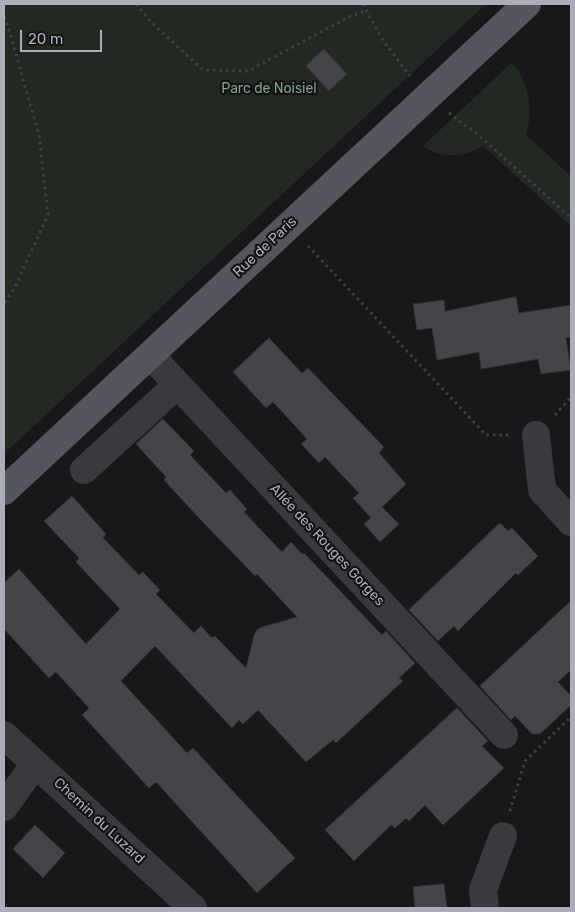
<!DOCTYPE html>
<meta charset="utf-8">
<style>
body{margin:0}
#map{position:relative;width:575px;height:912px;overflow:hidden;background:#181719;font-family:Rubik,sans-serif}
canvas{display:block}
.frame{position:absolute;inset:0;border:5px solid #abadb8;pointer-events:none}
.scale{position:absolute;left:20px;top:30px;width:82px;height:22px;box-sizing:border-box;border:2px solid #abadb8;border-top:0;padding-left:6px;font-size:15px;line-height:18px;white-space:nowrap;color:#abadb8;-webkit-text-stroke:4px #131214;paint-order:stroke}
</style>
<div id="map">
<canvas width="575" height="912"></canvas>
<div class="frame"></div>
<div class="scale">20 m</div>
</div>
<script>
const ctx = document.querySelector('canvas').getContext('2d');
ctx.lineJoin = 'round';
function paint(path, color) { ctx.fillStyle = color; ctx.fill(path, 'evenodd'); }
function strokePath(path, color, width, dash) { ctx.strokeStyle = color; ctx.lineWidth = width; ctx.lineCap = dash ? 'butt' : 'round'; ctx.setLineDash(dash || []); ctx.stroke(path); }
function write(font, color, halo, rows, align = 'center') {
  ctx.font = font + ' Rubik,sans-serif'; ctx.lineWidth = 4.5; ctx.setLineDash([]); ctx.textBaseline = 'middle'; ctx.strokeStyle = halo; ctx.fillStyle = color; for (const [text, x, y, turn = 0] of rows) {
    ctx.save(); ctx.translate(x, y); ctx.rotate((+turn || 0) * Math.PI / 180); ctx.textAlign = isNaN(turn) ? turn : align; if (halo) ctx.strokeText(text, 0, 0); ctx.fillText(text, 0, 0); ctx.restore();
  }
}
const green = new Path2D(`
 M4,4H486L4,454Z
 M512,62C529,82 534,110 526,135L571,176V226L483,146C463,157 443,160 423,146Z`);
const building = new Path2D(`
 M324,49L347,74L329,91L306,66Z
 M516,297L519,313L571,305V337L566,338L571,370L541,374L538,359L481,369L479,352L437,360L432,328L417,330L413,304L444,300L445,311Z
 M269,338L302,373L308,368L384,447L379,453L406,484L377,512L382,507L399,524L380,542L364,524L371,518L353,498L359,493L325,457L319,463L301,444L307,439L273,402L266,408L233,372Z
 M163,419L194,451L190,455L226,493L230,490L247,509L244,512L282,552L291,542L302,554L304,553L382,635L386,631L415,663L399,678L403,681L336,743L333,740L306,762L258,710L243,724L239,720L232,728L155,646L121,681L187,753L193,748L295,858L257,893L156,782L149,788L82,715L89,708L56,672L49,678L4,629V583L19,569L86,644L120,609L76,562L79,558L44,521L72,496L106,534L103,538L139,575L143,572L160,590L156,594L194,633L201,626L212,638L215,636L246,668L254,635L257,630L262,627L297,617L257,574L255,576L199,518L164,480L166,477L136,444Z
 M500,523L508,531L512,528L538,556L518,575L516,573L458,631L454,626L438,641L409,610Z
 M571,601V670L558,682L571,696V705L540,734H532L515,716L511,720L480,686Z
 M457,708L488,741L482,746L504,768L443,825L425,805L409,821L406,818L395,828L391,825L354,861L325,830Z
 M35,825L65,853L43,878L13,849Z
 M444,884L447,908H415L413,887Z`);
const path = new Path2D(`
 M136,4L150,21L203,70L248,71L349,17L367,10
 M363,4L382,39L410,76
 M4,17L6,20L39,135L48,215L14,289L4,304
 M449,113L483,139L571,218
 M308,246L486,435H510
 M555,415L571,397
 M510,811L525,761L571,717`);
const minor = new Path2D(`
 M150,355L504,735
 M536,435L542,490L571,522
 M84,470L177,385
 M4,735L193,908
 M4,807L35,764
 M485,908L483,890L503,836`);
const major = new Path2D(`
 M4,491L527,4`);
const parkNames = [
 ["Parc de Noisiel",269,89]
];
const streetNames = [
 ["Rue de Paris",265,247,-43],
 ["Allée des Rouges Gorges",327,545,47],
 ["Chemin du Luzard",99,821,43]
];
paint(green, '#222923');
paint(building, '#454449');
strokePath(building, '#323235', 1);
strokePath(path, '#3f4045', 3, [2.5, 4]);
strokePath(minor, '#39393e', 28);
strokePath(major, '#55565d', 28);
write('14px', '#84a189', '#131214', parkNames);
write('14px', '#abadb8', '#131214', streetNames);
</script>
